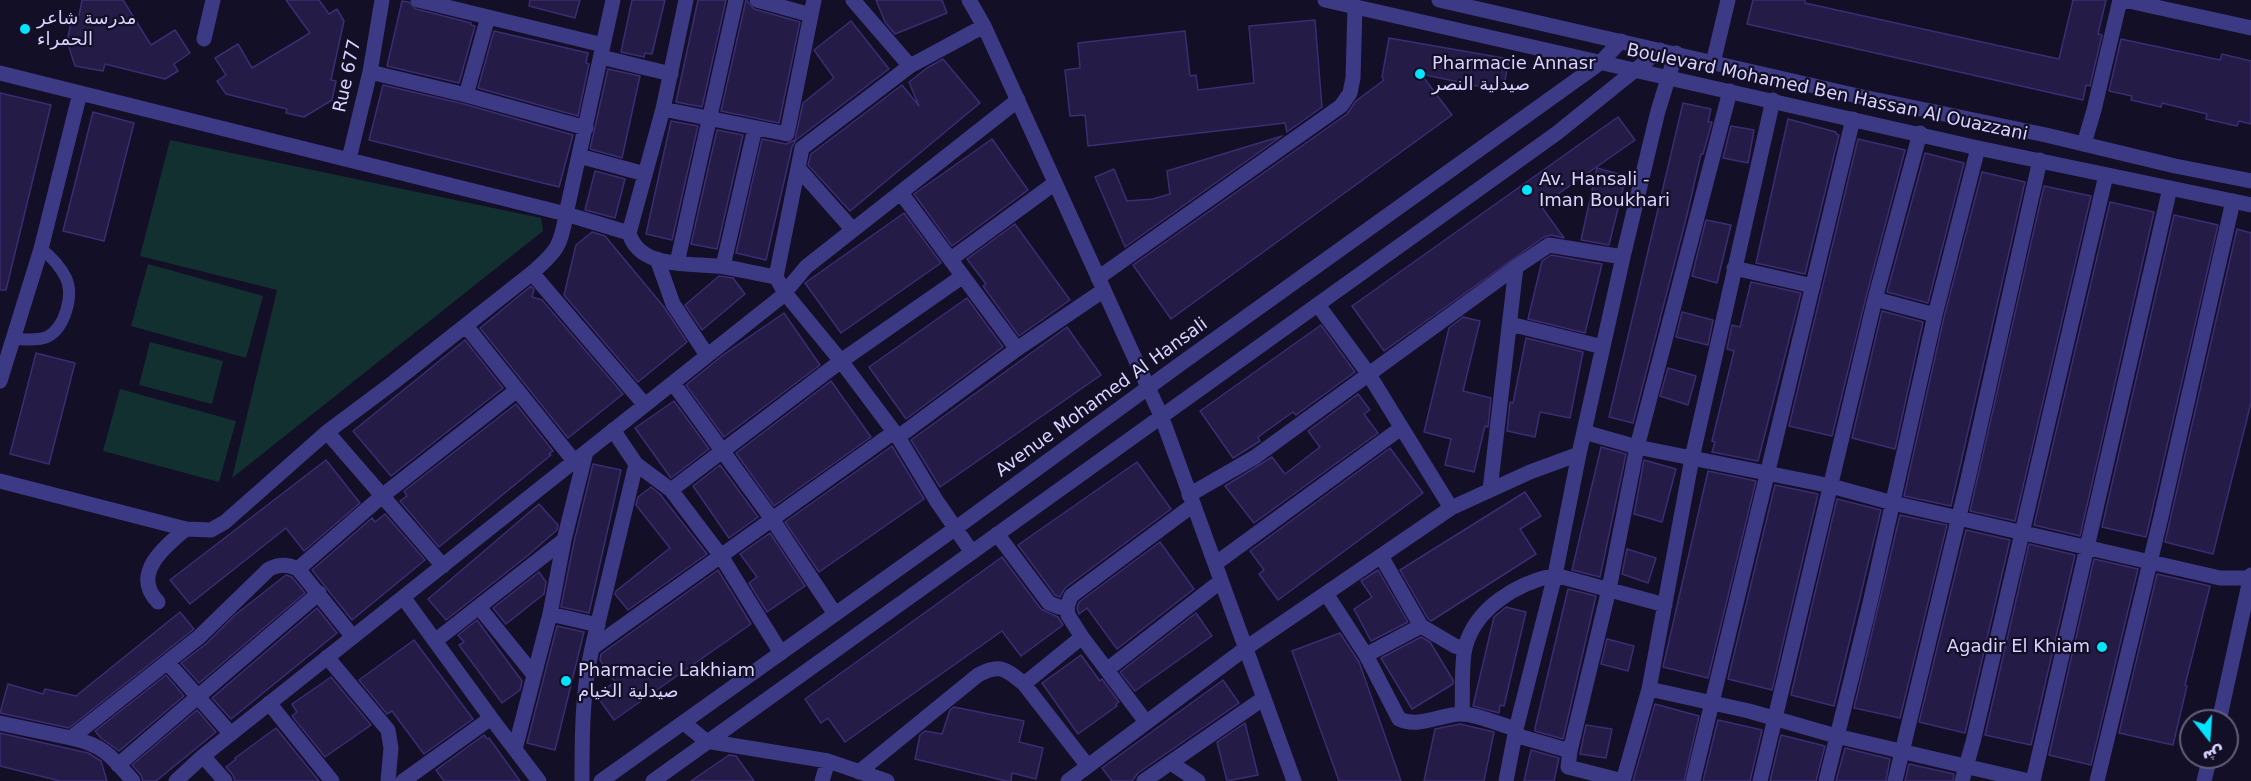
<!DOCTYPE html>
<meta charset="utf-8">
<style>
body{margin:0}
#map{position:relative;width:2251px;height:781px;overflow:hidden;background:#130f26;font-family:"DejaVu Sans",Vazirmatn,sans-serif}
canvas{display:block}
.north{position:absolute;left:2179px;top:709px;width:60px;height:60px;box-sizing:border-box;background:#130f26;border:2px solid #625e7d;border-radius:50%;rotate:163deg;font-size:16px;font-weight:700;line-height:24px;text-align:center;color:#d9d4ff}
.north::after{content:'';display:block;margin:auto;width:21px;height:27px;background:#00e5ff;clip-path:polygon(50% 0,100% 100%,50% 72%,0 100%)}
</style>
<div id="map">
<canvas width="2251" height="781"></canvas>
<div class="north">ش</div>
</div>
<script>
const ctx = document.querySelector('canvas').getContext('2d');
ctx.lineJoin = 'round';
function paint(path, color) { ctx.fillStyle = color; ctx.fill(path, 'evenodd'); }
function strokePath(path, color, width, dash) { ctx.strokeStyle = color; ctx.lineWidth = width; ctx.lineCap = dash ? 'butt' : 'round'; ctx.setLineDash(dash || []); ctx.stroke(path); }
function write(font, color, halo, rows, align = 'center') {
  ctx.font = font + ' "DejaVu Sans",Vazirmatn,sans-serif'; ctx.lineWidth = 4.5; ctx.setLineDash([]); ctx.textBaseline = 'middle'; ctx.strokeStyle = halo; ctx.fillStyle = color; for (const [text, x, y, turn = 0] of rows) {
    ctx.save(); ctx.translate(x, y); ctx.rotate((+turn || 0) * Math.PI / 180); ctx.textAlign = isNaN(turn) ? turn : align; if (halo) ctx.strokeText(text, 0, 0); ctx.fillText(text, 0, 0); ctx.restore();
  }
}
const green = new Path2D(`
 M170,140L541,218L543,231L232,478L277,290L140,256Z
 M148,264L263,296L246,358L131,326Z
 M150,342L223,361L212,404L139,385Z
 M120,389L236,421L219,482L103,451Z`);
const building = new Path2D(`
 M82,0H123L151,45L175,30L190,53L174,64L178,71L165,79L105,64L103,71L75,66L67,41L72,18L78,20Z
 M286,0H319L329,14L337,9L344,21L331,80L336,81L332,100L304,117L286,113L287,109L226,94L217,81L226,75L215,58L238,44L252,68L310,33Z
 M530,0H580L575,18L529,6Z
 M632,0H665L652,54L645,53L644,57L621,52Z
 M698,0H726L702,107L676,102Z
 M746,0L754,9L800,22L779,123L721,111Z
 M876,0H942L947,13L895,34L885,22Z
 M1753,0H1805V3L2059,59L2073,0H2106L2098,34L2102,35L2090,86L2086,85L2083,100L1747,24Z
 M402,1L409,2L416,9L471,23V25L475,26L459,83L387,66Z
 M1315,20L1322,107L1287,132L1285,123L1088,146L1085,115L1070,116L1065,70L1080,68L1078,43L1185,31L1190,76L1196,75L1198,90L1254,83L1249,26Z
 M851,21L889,69L796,140L792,147L766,260L736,253L762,139L786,144L795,140L803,103L834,78L814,50Z
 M494,31L588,53L586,63L589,64L578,116L478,88Z
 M1389,38L1509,59L1504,85L1496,90L1421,74L1452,115L1171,319L1133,265L1347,114L1356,101L1384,80L1382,77Z
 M2121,39L2220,60L2222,54L2251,61V124L2239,121L2237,126L2206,119L2207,114L2162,103L2161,107L2131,100L2132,96L2109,91Z
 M943,59L980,103L850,211L808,165L811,154L902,85L919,106L909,82L927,68Z
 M608,69L640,76L622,158L590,149Z
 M383,85L464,104L573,135L559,187L369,140Z
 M0,93L51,105L6,290H0Z
 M1683,103L1711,109L1708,122H1712L1703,154H1701L1687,215L1633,423L1609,417Z
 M93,112L134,123L104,241L63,231Z
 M1618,117L1635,140L1541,206L1564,238L1551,235L1544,237L1384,351L1352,306Z
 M1788,119L1836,132V134L1839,135L1805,274L1756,263Z
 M671,121L698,126L672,240L646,234Z
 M1731,126L1754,130L1748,163L1723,158Z
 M717,130L743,135L717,249L691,244Z
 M1282,136L1125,247L1095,177L1114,169L1127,201L1153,199L1170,194L1167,171Z
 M992,139L1028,190L952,246L914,194Z
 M1858,139L1905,150L1866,297L1832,436L1789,426Z
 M1925,153L1964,163L1928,303L1887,292Z
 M1597,168L1626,176L1609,245L1581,240Z
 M595,171L625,179L615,218L585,210Z
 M1982,172L2025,182L1951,506L1904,496L1944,317Z
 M2044,186L2091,196L2015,521L1970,511Z
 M2110,202L2154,212L2080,536L2034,525Z
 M904,213L941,263L841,333L805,283Z
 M2174,215L2218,225L2146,537L2102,527Z
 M1706,220L1731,225L1717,283L1692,276Z
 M1015,224L1070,300L1019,336L983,286L986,284L967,259Z
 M2237,229L2251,233V403L2213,554L2165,542Z
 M592,232L605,236L664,307L687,342L638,382L564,295L576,245Z
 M1551,255L1602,264L1585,333L1528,319L1542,261Z
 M719,276L733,278L745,294L702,330L685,305Z
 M1751,282L1801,293L1758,461L1712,452L1715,442L1712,441L1734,351L1727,349L1732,325L1740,327Z
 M531,286L534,290L532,297L542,300L623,394L568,438L480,328Z
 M967,298L1003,347L906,419L869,367Z
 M1882,311L1923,322L1895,449L1852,438Z
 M1682,312L1713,320L1708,345L1676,337Z
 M784,313L820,365L724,437L686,385L723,355Z
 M1463,317L1480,321L1463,391L1491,398L1488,427L1485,426L1474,472L1445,465L1451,439L1424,432L1449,328Z
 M1321,325L1355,372L1296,415L1293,412L1258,437L1260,441L1233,458L1200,411Z
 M1067,327L1101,375L940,487L911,440Z
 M1526,338L1583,352L1570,418L1540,412L1535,437L1507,431L1510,402L1513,403Z
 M465,340L503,388L391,476L353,431Z
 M36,353L75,363L49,464L10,454Z
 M1668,368L1696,376L1688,405L1660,396Z
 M831,381L871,437L774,506L736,453Z
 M1358,394L1370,410L1364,414L1378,433L1254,523L1225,486L1272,457L1285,474L1320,447L1308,431Z
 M674,401L709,449L671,478L635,428Z
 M516,404L553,451L549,454L551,455L439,547L400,501L407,496L404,491Z
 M892,446L924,499L819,572L785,522Z
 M1601,447L1626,454L1600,577L1572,570Z
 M1390,448L1423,493L1278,600L1259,574L1264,570L1250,551Z
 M326,460L360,503L304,551L286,528L190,604L170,580Z
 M1644,460L1676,469L1662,522L1634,514Z
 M1137,462L1171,509L1065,588L1060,597L1055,595L1018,545Z
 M593,464L621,470L589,613L561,607L574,542Z
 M720,465L758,517L729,538L693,486Z
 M1708,471L1756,481L1708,678L1663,667Z
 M1775,485L1818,494L1772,690L1728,679Z
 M651,487L660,494L707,554L628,610L615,594L616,591L670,548L636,505L638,497Z
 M1525,492L1541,516L1520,529L1536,554L1431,621L1428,619L1400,570Z
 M1837,499L1881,510L1834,706L1791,695Z
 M539,504L558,525L557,530L526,557L446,620L428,599Z
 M385,514L425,560L352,620L312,570L372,518L375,522Z
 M1900,515L1947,525L1900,718L1854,708Z
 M1966,530L2010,540L1965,733L1919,722Z
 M770,533L805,586L767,612L749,583L757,577L740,554Z
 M1160,542L1194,589L1117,649L1087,608L1079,614L1077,608L1079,602Z
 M2029,544L2075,555L2031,745L1985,735Z
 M1627,549L1656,558L1648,583L1622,574Z
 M1002,557L1041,609L1058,617L1063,625L1021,656L1002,631L845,742L828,718L821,723L805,699Z
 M2094,559L2138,569L2091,765L2049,755Z
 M718,570L751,624L614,720L596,695L615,682L600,660L601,654Z
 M1378,570L1408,622L1371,641L1354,609L1372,597L1361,581Z
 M539,572L546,582L544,594L506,624L493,608Z
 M2157,574L2210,586L2185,685L2187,686L2173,745L2119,733Z
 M286,575L292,577L305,593L199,683L181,663L206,644L235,615Z
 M1568,589L1596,596L1563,739L1535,731V728Z
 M1506,607L1526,612L1504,706L1500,705L1499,713L1473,706L1494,617Z
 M317,608L337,633L231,719L212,698Z
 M180,612L194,629L69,728L0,713L8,684L43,694L45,689L76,696Z
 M1196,613L1212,636L1135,691L1120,672Z
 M477,620L522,681L520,690L502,703L459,645L464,642L458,635Z
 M557,626L584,632L555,750L527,743Z
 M1340,633L1359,662L1401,781H1339L1292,651Z
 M1421,637L1430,642L1453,680V684L1412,709L1381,658Z
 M1607,639L1634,646L1628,671L1601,664Z
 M414,640L473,719L424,754L392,711L387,714L359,680Z
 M1081,655L1100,681L1102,679L1119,702L1116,704L1117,706L1078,734L1042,683Z
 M166,675L184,696L119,751L101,738L95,731Z
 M331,677L371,725L325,757L292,716L297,712L292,704Z
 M1223,680L1239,703L1138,773L1132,781H1112L1102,768Z
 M1655,704L1699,716L1684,781H1633Z
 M954,707L1024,721L1019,742L1043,748L1036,779L1012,773L1011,781H1006L915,759L920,735L925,731L942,734L950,710Z
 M197,710L216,732L156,781H143L141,775L132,765Z
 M1718,720L1762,730L1750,781H1703Z
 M1245,723L1258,775L1227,781L1217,742Z
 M1460,724L1494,732L1484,781H1424L1435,729Z
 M1586,725L1612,729L1606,758L1580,754Z
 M276,728L319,781H235L233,775L226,767L236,759L235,758Z
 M0,733L88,753L101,761L107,781H60L0,766Z
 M484,735L487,739L489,738L520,781H444L436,770Z
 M1781,735L1825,746L1816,781H1770Z
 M1845,748L1890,759L1886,781H1836Z
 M1531,750L1559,758L1554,781H1524Z
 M729,755L736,756L754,781H691Z
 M1909,764L1954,774L1953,781H1905Z`);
const service = new Path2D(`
 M14,339C24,339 38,341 47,337C65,328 74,295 66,278C60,266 52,257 41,249`);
const minor = new Path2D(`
 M418,0L603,45
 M613,0L566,214L629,233
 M686,0L663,109L629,233C640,271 694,262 725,267C742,270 759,274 776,277L785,293L841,361L898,437L936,500L971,551
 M757,0L811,15
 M853,0L910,66
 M969,0L984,26L1162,418L1294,781
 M2124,0L2251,28
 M204,39L213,0
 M601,57L671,74
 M1713,63L1728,0
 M370,72L466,95L586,128
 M0,73L566,214C561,246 557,251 532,273L394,382L327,432L225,522L211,530L186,529L0,481
 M466,95L488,17
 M663,109L787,134L814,0
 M2084,144L2094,110L2120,0
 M579,156L645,174
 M349,159L370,72L382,0
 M798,168L853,230
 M901,193L1017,349
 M657,259L673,304L707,355
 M951,259L1055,183
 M677,263L736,0
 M723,266L755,128
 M1734,268L1813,286
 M532,273L645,405
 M776,277L802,148L910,66L984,26
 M1098,278L1341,106L1350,93L1353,78L1355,7
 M1875,299L1935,315
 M1318,305L1368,373L1451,508
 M1510,324L1603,347
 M466,326L574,461
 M0,381L41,249L80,93
 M673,383L772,519L835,614
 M327,432L443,566
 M1584,432L1637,447L1831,486L1893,503L2220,578H2251
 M898,437L1017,349L1104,290
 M636,464L671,490L721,556L781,653
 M671,490L841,361L963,276
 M1490,490L1516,267L1549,245L1623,257
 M1189,495L1255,457L1516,267
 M997,534L1049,603L1059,607H1067
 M1381,556L1421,626
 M1215,564L1401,428
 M298,569L382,496L517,390
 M1327,595L1366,655L1399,719C1418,728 1440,715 1460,714C1474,713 1501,725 1516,729
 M403,597L491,718L539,781
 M158,602C131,574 164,547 186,529
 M479,607L534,675
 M550,614L598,625
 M435,641L564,540
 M592,648L636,464L613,430
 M1366,655L1421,626L1455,646L1465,649
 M327,657L388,730L391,748L388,781
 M168,663L231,734
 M1108,669L1221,581
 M1024,684L1087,765
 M1649,689L1749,711L1836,736L2029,781
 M269,703L332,781
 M1462,714C1463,695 1461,665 1465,648C1475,608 1517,583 1555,575L1665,605
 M1146,722L1082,637L1068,615L1067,607L1071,596L1193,505
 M0,723L71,738L199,637L269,569C280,564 287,564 298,569L353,637
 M684,723L706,741L828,761L887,781
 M1515,735L1570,751L1568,767L1623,781
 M71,738C104,745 112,757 133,781
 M515,749L550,614L564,540L586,452
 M1570,751L1609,589L1637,447L1730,91
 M203,756L225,781
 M1171,763L1198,781
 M118,765L319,593
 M859,772L978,675C1000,663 1006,669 1024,684L1082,637
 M176,781L203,756L781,297L806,267L1018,100
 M403,781L491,718
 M582,781C582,736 582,693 592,648L894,432
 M601,781L956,528L1179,365L1600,63L1621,41
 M653,781L1557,133L1660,50
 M822,781L828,761
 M1068,781L1246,648L1451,508L1530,472L1579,454
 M1144,781L1264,698
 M1506,781L1516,729L1555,575L1579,454L1623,257L1658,111L1676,53
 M1623,781L1649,689L1692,458L1773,100
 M1693,781L1853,119
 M1760,781L1875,299L1920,133
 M1826,781L1870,603L1935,315L1978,148
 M1895,781L1968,479L2040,160
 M1962,781L1973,742L2106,175
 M2033,781L2170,188
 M2097,781L2161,517L2233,201`);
const tertiary = new Path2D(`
 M1325,0L1978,148L2251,205
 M1439,0L1858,96L2046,135L2175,166L2251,181
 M2219,721L2251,575
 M2204,781L2210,757`);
const markers = [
 [25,29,6,"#00e5ff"],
 [1420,74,6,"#00e5ff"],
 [1527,190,6,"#00e5ff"],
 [2102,647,6,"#00e5ff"],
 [566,681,6,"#00e5ff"]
];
const poiNames = [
 ["مدرسة شاعر",37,19],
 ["الحمراء",37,40],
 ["Pharmacie Annasr",1432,64],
 ["صيدلية النصر",1432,85],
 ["Av. Hansali -",1539,180],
 ["Iman Boukhari",1539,201],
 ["Agadir El Khiam",2090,647,"right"],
 ["Pharmacie Lakhiam",578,671],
 ["صيدلية الخيام",578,692]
];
const streetNames = [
 ["Rue 677",348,76,-78],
 ["Boulevard Mohamed Ben Hassan Al Ouazzani",1827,93,12],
 ["Avenue Mohamed Al Hansali",1102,398,-36]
];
paint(green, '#12302f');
paint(building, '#241b47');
strokePath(building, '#3b2d73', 1.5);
strokePath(service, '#3d3a85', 12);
strokePath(minor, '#3d3a85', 15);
strokePath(tertiary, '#3d3a85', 15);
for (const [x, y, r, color] of markers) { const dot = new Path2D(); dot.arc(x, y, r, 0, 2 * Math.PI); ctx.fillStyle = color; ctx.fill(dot); strokePath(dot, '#130f26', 2); }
write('18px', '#d9d4ff', '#130f26', poiNames, 'left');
write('18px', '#d9d4ff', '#130f26', streetNames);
</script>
